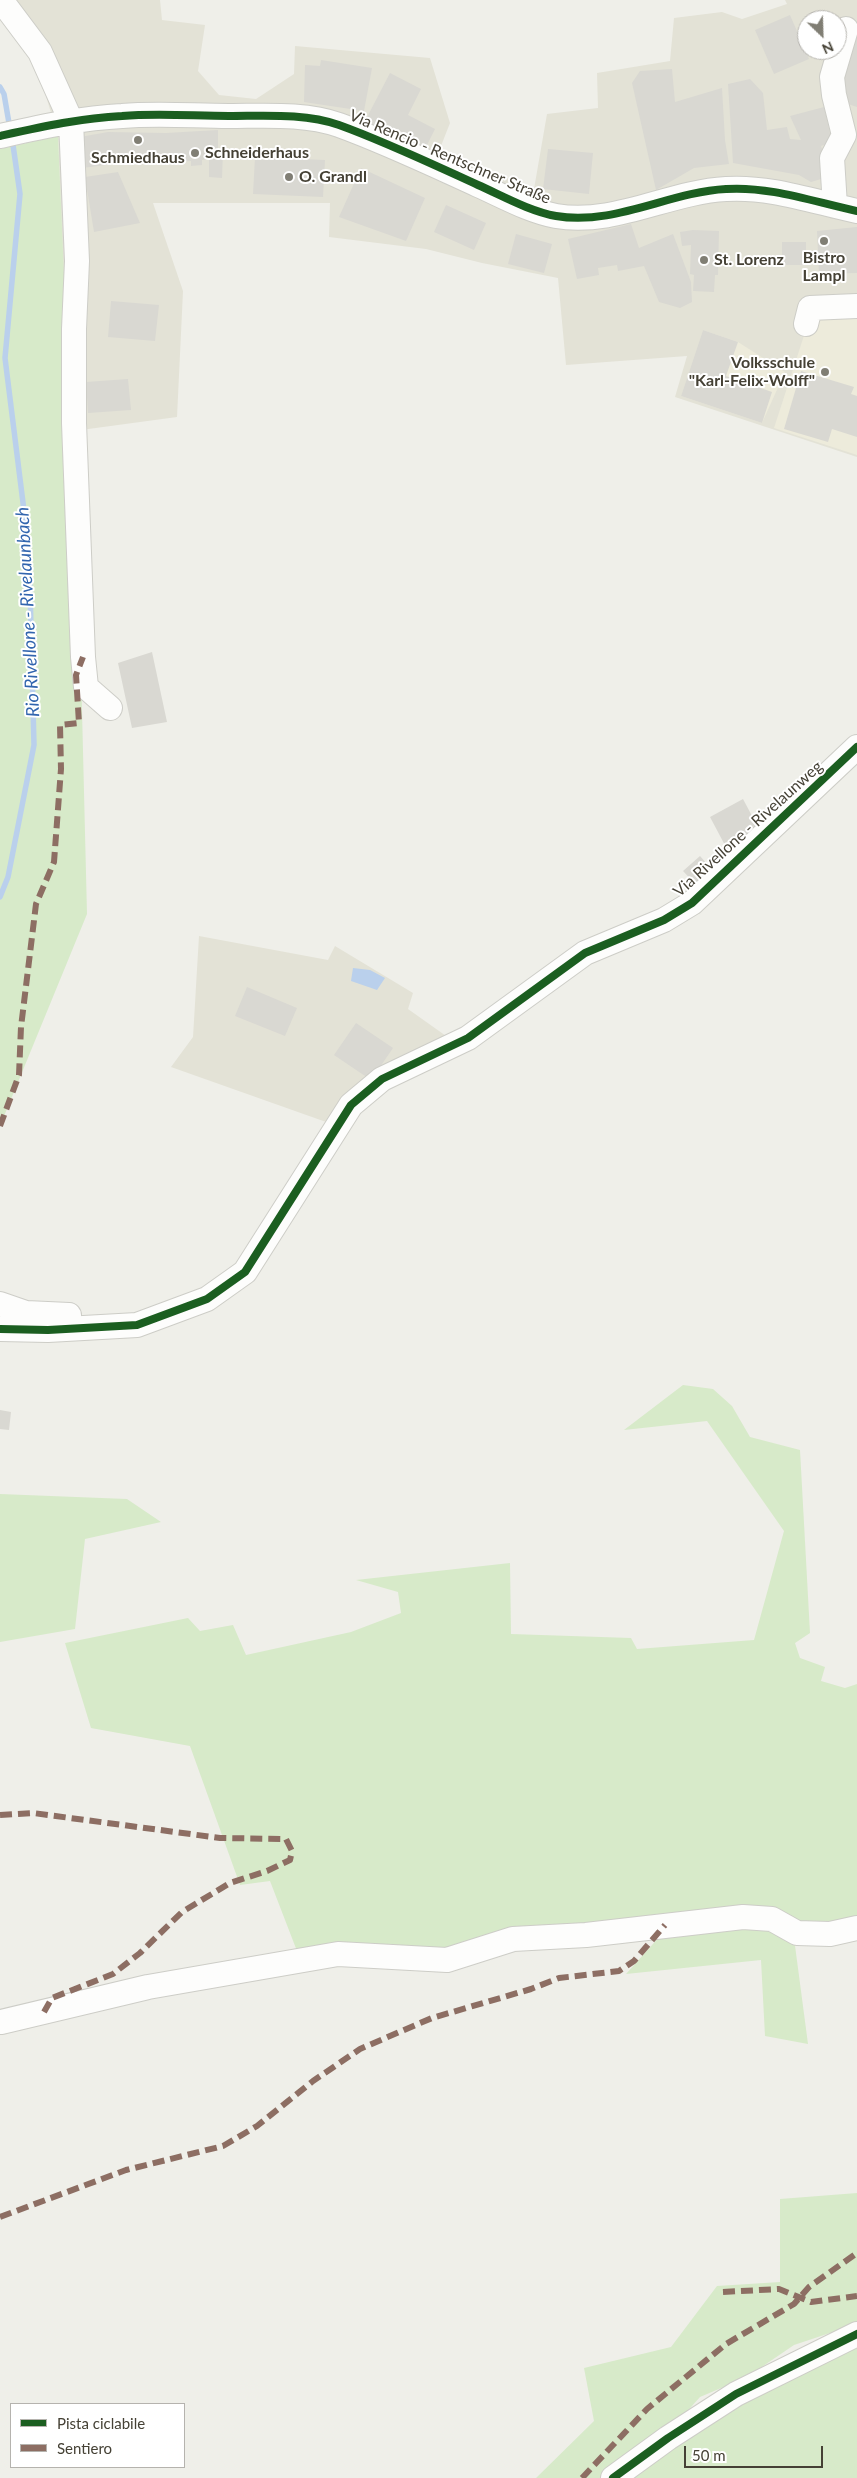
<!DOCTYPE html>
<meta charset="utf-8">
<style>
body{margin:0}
#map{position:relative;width:857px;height:2478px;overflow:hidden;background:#efefe9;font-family:Lato,sans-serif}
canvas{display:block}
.legend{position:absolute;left:10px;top:2403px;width:175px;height:65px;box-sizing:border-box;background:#fff;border:1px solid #b5b3ae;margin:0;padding:6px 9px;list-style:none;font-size:15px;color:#454135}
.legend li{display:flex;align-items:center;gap:10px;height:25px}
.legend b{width:25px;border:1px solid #b5b3ae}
.north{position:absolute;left:797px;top:10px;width:50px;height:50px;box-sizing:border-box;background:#fff;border:1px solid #b5b3ae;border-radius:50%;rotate:156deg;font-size:14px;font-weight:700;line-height:20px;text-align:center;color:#454135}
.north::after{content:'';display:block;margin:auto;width:18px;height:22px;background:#807e74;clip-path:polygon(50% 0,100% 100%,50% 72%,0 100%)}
.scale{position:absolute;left:684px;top:2446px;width:139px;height:22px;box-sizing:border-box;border:2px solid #454135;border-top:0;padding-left:6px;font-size:15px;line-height:18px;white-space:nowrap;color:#454135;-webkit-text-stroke:4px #fff;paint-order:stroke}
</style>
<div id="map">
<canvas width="857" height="2478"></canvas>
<ul class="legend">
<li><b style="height:6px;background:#1b5e20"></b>Pista ciclabile</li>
<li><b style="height:6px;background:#8d6e63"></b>Sentiero</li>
</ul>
<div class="north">N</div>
<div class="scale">50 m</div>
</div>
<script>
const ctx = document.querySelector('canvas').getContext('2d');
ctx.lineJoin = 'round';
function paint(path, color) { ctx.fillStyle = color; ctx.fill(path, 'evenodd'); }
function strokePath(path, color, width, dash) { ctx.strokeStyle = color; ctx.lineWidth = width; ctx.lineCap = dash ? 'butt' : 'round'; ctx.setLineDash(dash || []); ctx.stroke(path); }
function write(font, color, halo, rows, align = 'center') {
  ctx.font = font + ' Lato,sans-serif'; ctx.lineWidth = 4; ctx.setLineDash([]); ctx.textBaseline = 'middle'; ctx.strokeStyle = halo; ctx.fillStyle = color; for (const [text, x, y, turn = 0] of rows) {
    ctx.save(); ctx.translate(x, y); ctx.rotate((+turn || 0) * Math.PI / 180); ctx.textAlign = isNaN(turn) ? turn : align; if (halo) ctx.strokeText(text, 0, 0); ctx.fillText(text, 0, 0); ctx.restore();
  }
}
const residential = new Path2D(`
 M17,0H160L162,20L205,25L198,71L219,95L256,99L294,74L295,46L430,58L450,123L439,151L534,189L547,114L598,108L597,73L670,61L674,18L722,12L742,19L787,4L785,0H857V457L675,397L687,356L566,365L558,278L482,263L426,249L329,237L330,203H153L183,291L177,417L81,430L69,429L58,136ZM807,20H837V50H807Z
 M199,936L328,960L335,946L413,993L408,1009L463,1048L364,1096L343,1128L171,1067L193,1037Z`);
const education = new Path2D(`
 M811,314L857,316V455L774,428Z
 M703,330L738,342L785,372L762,423L681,396Z`);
const green = new Path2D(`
 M58,136L81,670L87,914L0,1126V149Z
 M683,1385L713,1389L732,1406L750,1437L800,1450L810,1633L795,1643L800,1658L825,1667L821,1681L845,1688L857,1684V1923L794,1938L808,2044L765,2036L761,1960L626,1974L661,1935L302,1964L270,1881L240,1885L190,1746L91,1728L65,1643L188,1618L200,1631L233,1625L246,1655L351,1632L401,1613L398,1592L356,1580L510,1563L511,1634L631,1638L637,1649L754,1640L784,1531L707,1421L624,1430Z
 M0,1494L127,1499L161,1522L85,1539L75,1629L0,1642Z
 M857,2193V2324L794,2345L747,2377L700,2397L684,2415L602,2478H536L594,2421L584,2368L671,2347L717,2286L780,2282V2199Z
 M857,2343V2478H634L726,2409Z`);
const water = new Path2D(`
 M353,968L370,970L385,978L377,990L351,981Z`);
const stream = new Path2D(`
 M0,87L4,94L10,129
 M0,897L8,877L34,745L29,551L5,358L20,194L12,138`);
const building = new Path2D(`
 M790,15L809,59L774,74L755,30Z
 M853,36H857V107L848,104L838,72Z
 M321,60L372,68L364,111L304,102L305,65L320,66Z
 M672,69L675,102L722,88L725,140L729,164L694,168L656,190L632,83L640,71Z
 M390,73L421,89L408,115L435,129L423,153L364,123Z
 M750,79L763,93L767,130L787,127L790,139L801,140L790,116L824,107L832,142L821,146L831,176L811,182L799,175L733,163L728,84Z
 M218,130V150H223L222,178L209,177V159L202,160V165L191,166V161L169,162V157L82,168L80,137L108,132L166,133Z
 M548,149L593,153L589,194L543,189Z
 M255,157L325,160L323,197L253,194Z
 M361,168L425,198L406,241L339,217Z
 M118,172L140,223L94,232L85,177Z
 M446,205L486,223L474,250L434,232Z
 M631,224L639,248L673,234L691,282L692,302L680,308L659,302L644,266L618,271L617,265L598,268L599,275L577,279L568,239Z
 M857,227V273L819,274L817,231Z
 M693,230L719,231L718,275H715L714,292L693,291L694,275L690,274L691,245L682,246L680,232Z
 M516,234L552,244L544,273L508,264Z
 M782,242H806V265H782Z
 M111,301L159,305L155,341L108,337Z
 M703,330L738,342L726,376L772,392L762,423L681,396Z
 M801,371L854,387L851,394L857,396V437L832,429L828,442L784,429Z
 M128,379L131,410L88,413L86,382Z
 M152,652L167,722L132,728L118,663Z
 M743,799L760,831L727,849L710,817Z
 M700,856L715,873L698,887L683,871Z
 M247,987L297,1008L285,1036L235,1016Z
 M356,1023L393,1048L371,1080L334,1055Z
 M0,1410L11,1412L9,1430L0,1429Z`);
const minor = new Path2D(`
 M1,0L40,52L71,121L77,261L74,329V423L83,657L86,687L110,708
 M0,136C41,127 81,118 122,116C158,113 194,116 229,116C265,116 305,113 339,125C386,142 432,164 478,185C503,196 529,211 556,216C614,226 669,192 726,189C770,186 814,202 857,211
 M835,206L832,158L844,135L834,95L832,77L846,29
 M806,324L810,308L857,306
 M0,1304L26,1313L69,1315
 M0,1329L48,1330L137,1325L207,1299L245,1272L351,1105L382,1079L468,1038L585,953L664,920L692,903L857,747
 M1,2022L148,1987L338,1954L447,1960L513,1939L586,1935L743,1917L772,1919L797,1933L830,1934L857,1928
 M613,2478L668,2438L736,2394L857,2334`);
const quiet = new Path2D(`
 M0,1126L19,1075L21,1027L36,904L54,862L61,769L60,725L79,723L76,675L83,657
 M0,1815L33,1813L220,1838L286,1839L292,1851L290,1860L267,1871L230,1883L182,1912L140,1953L113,1974L52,1998L44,2012
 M0,2217L126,2170L223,2146L257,2126L313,2081L360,2049L432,2018L531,1989L559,1978L619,1971L634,1961L665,1925
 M723,2292L779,2289L811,2302L857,2296
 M582,2478L647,2409L726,2344L794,2304L809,2287L857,2253`);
const cycleway = new Path2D(`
 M0,136C41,127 81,118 122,116C158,113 194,116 229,116C265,116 305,113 339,125C386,142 432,164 478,185C503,196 529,211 556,216C614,226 669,192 726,189C770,186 814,202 857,211
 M0,1329L48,1330L137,1325L207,1299L245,1272L351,1105L382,1079L468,1038L585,953L664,920L692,903L857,747
 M613,2478L668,2438L736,2394L857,2334`);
const markers = [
 [138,140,5,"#807e74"],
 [195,153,5,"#807e74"],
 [289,177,5,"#807e74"],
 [824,241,5,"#807e74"],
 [704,260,5,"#807e74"],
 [825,372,5,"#807e74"]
];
const poiNames = [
 ["Schneiderhaus",205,153],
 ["Schmiedhaus",138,158,"center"],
 ["O. Grandl",299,177],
 ["Bistro",824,258,"center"],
 ["Lampl",824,276,"center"],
 ["St. Lorenz",714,260],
 ["Volksschule",815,363,"right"],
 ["\"Karl-Felix-Wolff\"",815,381,"right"]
];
const streetNames = [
 ["Via Rencio - Rentschner Straße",450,157,23],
 ["Via Rivellone - Rivelaunweg",748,829,-42]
];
const waterNames = [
 ["Rio Rivellone - Rivelaunbach",28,612,-93]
];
paint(residential, '#e3e2d6');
paint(education, '#edebdb');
paint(green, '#d7eac9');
paint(water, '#bad0ec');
strokePath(stream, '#bad0ec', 5.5);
paint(building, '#d9d8d2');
strokePath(minor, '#cdcdc7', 26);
strokePath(minor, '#fdfdfc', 24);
strokePath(quiet, '#8d6e63', 6, [12, 6]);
strokePath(cycleway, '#1b5e20', 8);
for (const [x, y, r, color] of markers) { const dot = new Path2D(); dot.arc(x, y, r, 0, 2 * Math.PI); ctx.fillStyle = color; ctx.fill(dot); strokePath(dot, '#fff', 2); }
write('bold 16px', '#454135', '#fff', poiNames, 'left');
write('16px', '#454135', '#fff', streetNames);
write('italic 18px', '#3165ae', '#fff', waterNames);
</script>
